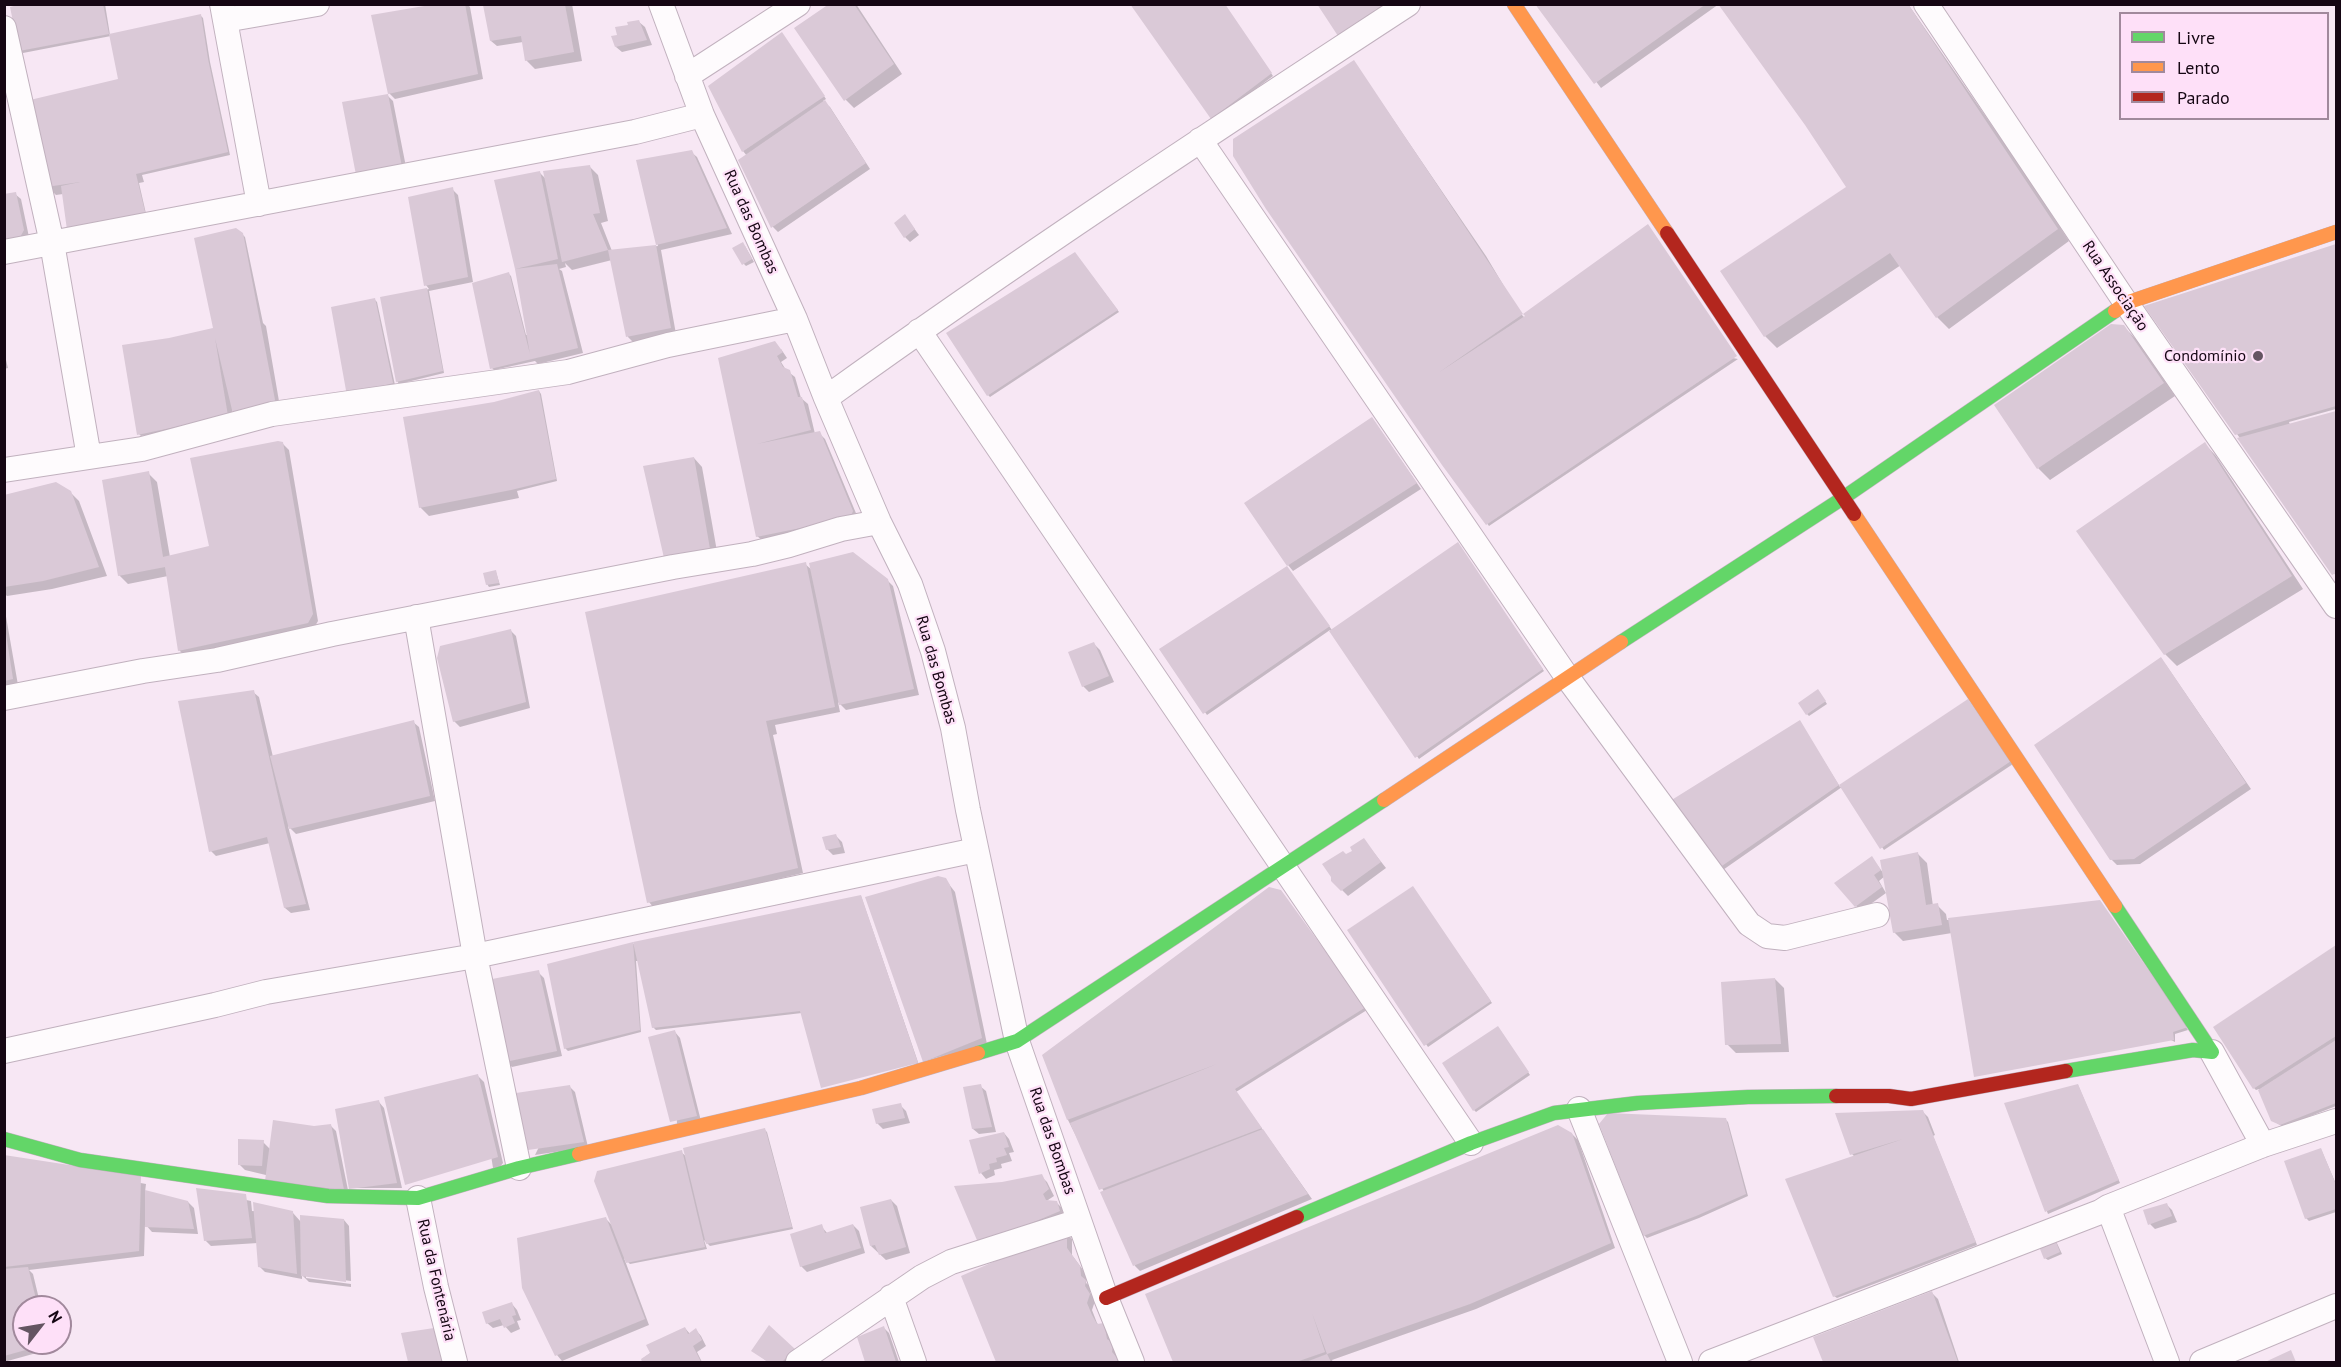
<!DOCTYPE html>
<meta charset="utf-8">
<style>
body{margin:0}
#map{position:relative;width:2341px;height:1367px;overflow:hidden;background:#f7e7f4;font-family:"PT Sans",sans-serif}
canvas{display:block}
.frame{position:absolute;inset:0;border:6px solid #150613;pointer-events:none}
.legend{position:absolute;left:2119px;top:12px;width:210px;height:108px;box-sizing:border-box;background:#fee0f8;border:2px solid #a1899c;margin:0;padding:8px 10px;list-style:none;font-size:18px;color:#150613}
.legend li{display:flex;align-items:center;gap:12px;height:30px}
.legend b{width:30px;border:2px solid #a1899c}
.north{position:absolute;left:12px;top:1295px;width:60px;height:60px;box-sizing:border-box;background:#fee0f8;border:2px solid #a1899c;border-radius:50%;rotate:59deg;font-size:16px;font-weight:700;line-height:24px;text-align:center;color:#150613}
.north::after{content:'';display:block;margin:auto;width:21px;height:27px;background:#645562;clip-path:polygon(50% 0,100% 100%,50% 72%,0 100%)}
</style>
<div id="map">
<canvas width="2341" height="1367"></canvas>
<div class="frame"></div>
<ul class="legend">
<li><b style="height:8px;background:#63d668"></b>Livre</li>
<li><b style="height:8px;background:#ff974d"></b>Lento</li>
<li><b style="height:8px;background:#b3261e"></b>Parado</li>
</ul>
<div class="north">N</div>
</div>
<script>
const ctx = document.querySelector('canvas').getContext('2d');
ctx.lineJoin = 'round';
function paint(path, color) { ctx.fillStyle = color; ctx.fill(path, 'evenodd'); }
function strokePath(path, color, width, dash) { ctx.strokeStyle = color; ctx.lineWidth = width; ctx.lineCap = dash ? 'butt' : 'round'; ctx.setLineDash(dash || []); ctx.stroke(path); }
function write(font, color, halo, rows, align = 'center') {
  ctx.font = font + ' "PT Sans",sans-serif'; ctx.lineWidth = 4.5; ctx.setLineDash([]); ctx.textBaseline = 'middle'; ctx.strokeStyle = halo; ctx.fillStyle = color; for (const [text, x, y, turn = 0] of rows) {
    ctx.save(); ctx.translate(x, y); ctx.rotate((+turn || 0) * Math.PI / 180); ctx.textAlign = isNaN(turn) ? turn : align; if (halo) ctx.strokeText(text, 0, 0); ctx.fillText(text, 0, 0); ctx.restore();
  }
}
const shadow = new Path2D(`
 M28,4H105L110,35L201,16L203,18L210,62L230,155L142,175L144,182L139,183L147,218L63,194L56,195L47,186L119,81L111,36L23,53L20,51Z
 M445,4H467L470,7L483,79L395,99L389,93Z
 M572,4L582,61L535,69L526,60L523,42L497,46L491,41L485,5Z
 M831,4H856L902,74L854,108L846,100Z
 M1224,4L1273,76L1214,120L1212,118Z
 M1318,4H1389L1341,38Z
 M1537,4H1719L1601,88Z
 M1908,4L2029,179L2069,241L1949,329L1937,317L1901,265L1777,348L1765,336L1846,189Z
 M639,22L645,27L652,45L622,52L616,47L619,36Z
 M784,37L826,99L823,101L830,107L870,169L778,232L773,227L740,161L747,156L743,151Z
 M1354,62L1486,256L1520,313L1527,320L1738,359L1489,526L1443,465Z
 M387,95L393,101L407,172L363,180Z
 M691,152L697,157L732,234L661,250L676,334L633,342L628,337L612,260L572,270L565,263L566,267L559,269L562,271L583,353L538,364L535,361L494,370L492,368L508,273L511,276L526,335H528L516,269L496,181L540,173L546,179L589,166L598,175L608,221L601,223L612,251L658,246L638,162Z
 M452,189L458,195L473,282L429,291L444,373L399,384L397,381L382,299L429,289L426,285Z
 M15,194L21,199L29,237L4,248Z
 M905,216L919,235L910,242L905,237Z
 M242,234L245,237L263,323L266,326L280,407L234,413L232,410V413L189,427L141,436L139,434L217,329Z
 M745,246L754,262L746,266L744,264Z
 M2336,246V409L2289,422L2290,425L2336,413V576L2237,434Z
 M1077,256L1119,312L990,397L988,395Z
 M375,300L377,302L395,385L351,397Z
 M2124,327L2136,339L2175,396L2050,480L2038,468Z
 M781,349L787,358L781,362L786,370L795,377L801,398L808,404L815,434L819,433L825,439L858,518L763,541L757,536L720,359Z
 M4,352L8,368L4,369Z
 M539,391L541,394L557,481L517,491L519,498L429,516L420,507L494,403Z
 M1372,418L1421,489L1293,571L1288,565Z
 M283,444L289,450L318,621L314,628L185,656L179,650L168,576L128,584L119,575L148,473L157,482L170,557L211,547Z
 M2205,444L2216,456L2303,589L2177,666L2165,654L2079,532Z
 M694,458L702,467L718,557L674,566Z
 M70,492L79,501L107,576L52,589L7,596L4,593V496Z
 M1460,547L1544,671L1419,759L1330,630L1207,715L1161,650L1287,568L1332,630Z
 M805,564L812,570L887,580L893,586L919,695L846,710L838,702L840,712L775,725L777,734L773,735L803,873L654,908L649,902Z
 M496,572L500,585L489,587L487,584Z
 M4,605L18,685L4,687Z
 M510,630L516,636L530,708L460,727L454,721Z
 M1094,644L1100,650L1114,682L1089,692L1083,686Z
 M2166,665L2251,789L2140,864L2117,865L2111,859Z
 M253,692L259,697L273,757L413,722L419,727L435,801L296,834L288,826L310,910L291,913L285,908L270,843L216,856L211,851Z
 M1820,693L1827,704L1809,716L1807,714Z
 M1968,701L2013,764L1884,850L1842,787L1720,872L1692,830L1800,722L1840,787Z
 M836,836L842,842L845,853L833,855L827,849Z
 M1364,840L1386,868L1348,896L1332,880L1346,856L1354,852Z
 M1918,854L1927,863L1933,906L1937,905L1946,914L1947,920L2100,902L2188,1030L2175,1034V1042L1952,933L1903,941L1894,932L1885,876L1879,881L1886,893L1861,911L1856,906L1872,858L1884,874Z
 M945,879L955,892L987,1044L924,1061Z
 M1413,888L1492,1003L1428,1047L1392,994Z
 M1269,889L1367,1010L1236,1092L1312,1199L1140,1271L1135,1266L1104,1192L1068,1120L1044,1055Z
 M861,896L919,1065L802,1013L656,1030L653,1027L638,961H636L641,1032L568,1051L565,1048L633,944Z
 M2336,947V1106L2283,1127L2272,1120L2259,1089L2256,1090L2254,1088L2215,1027Z
 M538,972L544,978L562,1056L512,1067L506,1061Z
 M1775,979L1784,988L1789,1052L1736,1053L1727,1044Z
 M1500,1030L1530,1075L1476,1112L1474,1110Z
 M675,1032L680,1038L701,1121L677,1127Z
 M478,1076L484,1082L503,1163L494,1174Z
 M2078,1085L2120,1183L2048,1214L2006,1104Z
 M569,1086L575,1092L588,1147L535,1155Z
 M980,1086L986,1091L996,1132L979,1134L973,1129Z
 M379,1102L384,1108L402,1188H351Z
 M900,1105L906,1111L910,1123L883,1129L877,1123Z
 M1922,1111L1928,1117L1935,1135L1933,1136L1977,1245L1837,1298L1834,1296L1855,1157L1852,1154Z
 M1726,1120L1728,1122L1748,1196L1699,1218L1647,1238L1644,1235Z
 M331,1126L336,1131L349,1195L245,1170L239,1164L263,1142L270,1149L314,1127Z
 M764,1129L767,1132L793,1229L710,1246L704,1240L707,1249L630,1264L624,1258L649,1325L562,1361L557,1355L524,1288L605,1218L614,1227L681,1152L687,1157Z
 M1004,1133L1009,1139L1014,1152L1009,1153L1012,1161L1001,1164L1002,1168L994,1170L995,1175L986,1179L981,1173Z
 M1572,1134L1578,1140L1615,1248L1476,1309L1332,1360L1333,1362H1174L1147,1295Z
 M2321,1149L2336,1184V1212L2309,1221L2306,1218Z
 M4,1157L146,1184L145,1192L188,1202L194,1208L198,1234L152,1232L145,1224L144,1256L29,1270L33,1274L41,1307H24V1343H50L51,1349L4,1362Z
 M1041,1176L1047,1182L1054,1196L1045,1202H1056L1062,1208L1064,1217L986,1250L1002,1183Z
 M198,1190L251,1201L252,1211L293,1213L301,1222L344,1220L349,1226L351,1281L306,1275V1278L351,1284V1287L309,1282L302,1275V1279L265,1272L259,1266L258,1243L211,1246L205,1240Z
 M891,1200L897,1206L910,1253L886,1260L871,1246Z
 M2166,1204L2172,1210L2177,1222L2155,1229L2150,1224Z
 M853,1225L859,1231L865,1253L807,1272L801,1266L821,1226L828,1234Z
 M1066,1234L1072,1239V1255L1086,1274V1283L1091,1287L1090,1292L1095,1301L1092,1310L1097,1323L1099,1325H1103L1109,1331L1118,1350L1117,1359L1120,1362H997L963,1277Z
 M2056,1241L2062,1254L2048,1260L2045,1258Z
 M1932,1293L1938,1299L1959,1362H1825L1815,1338Z
 M512,1304L517,1310L521,1320L517,1321L520,1329L511,1333L504,1325L493,1328L487,1323Z
 M769,1327L794,1350L793,1362H768L753,1351Z
 M685,1328L690,1334L696,1330L701,1336L706,1346L697,1352L702,1362H644L642,1359Z
 M884,1328L889,1333L899,1362H867L859,1338Z
 M434,1330L439,1335L446,1362H409L403,1335Z`);
const building = new Path2D(`
 M21,4H103L109,34L19,51L10,7Z
 M436,4H465L478,74L388,94L371,15Z
 M829,4H854L894,64L844,101L794,28Z
 M1130,4H1225L1272,73L1211,119Z
 M1317,4H1384L1338,36Z
 M1535,4H1706L1594,84Z
 M1718,4H1908L2058,229L1936,318L1890,253L1764,337L1720,271L1846,187L1805,125Z
 M483,5H565L574,52L525,61L521,36L490,41Z
 M201,14L208,59L228,152L136,174L146,216L67,230L61,186L80,182L46,187L30,100L118,79L109,34Z
 M639,20L647,40L615,47L611,36L617,35L615,27L628,25L627,22Z
 M782,32L825,96L742,152L708,86Z
 M1354,60L1523,314L1648,224L1737,356L1486,525L1442,465L1266,209L1233,156V139ZM1523,314L1525,316L1438,373Z
 M388,94L402,167L356,175L342,102Z
 M825,100L866,163L771,228L738,160Z
 M692,150L727,228L656,245L636,160Z
 M590,165L600,213L593,214L608,250L562,262L543,171Z
 M540,171L558,259L515,269L494,180Z
 M453,187L468,277L424,286L408,197Z
 M16,192L24,230L19,239L4,242V194Z
 M905,214L915,229L904,238L894,223Z
 M236,228L243,233L275,400L270,410L233,414L215,338L228,416L137,435L122,345L169,338L213,328L194,238Z
 M743,242L752,259L742,265L732,248Z
 M2336,244V406L2235,435L2144,306Z
 M656,245L671,328L626,337L608,250Z
 M1075,252L1118,310L987,396L946,333Z
 M557,264L578,348L490,369L472,283L509,272L530,354L515,269Z
 M427,288L443,371L396,382L380,297Z
 M375,298L393,383L347,396L331,307Z
 M2111,324L2124,325L2164,383L2037,469L1994,405Z
 M775,341L783,352L777,356L783,367L790,370L798,397H802L811,430L757,444L820,431L853,511L850,518L756,537L718,358Z
 M539,390L556,479L511,490L419,508L403,417L494,402Z
 M2336,411V573L2332,575L2237,438Z
 M1372,417L1417,483L1287,566L1244,503Z
 M278,441L283,442L313,614L308,623L178,651L165,567L118,576L102,480L149,471L163,557L209,546L190,458Z
 M2205,442L2292,576L2164,655L2076,531Z
 M694,457L710,549L664,558L643,466Z
 M56,482L71,491L99,567L43,581L4,587V495Z
 M1458,542L1543,669L1415,758L1329,631Z
 M853,552L888,579L914,689L839,705L809,563Z
 M806,562L835,707L766,721L798,868L647,903L585,612Z
 M1287,566L1330,626L1203,714L1159,649Z
 M496,570L499,583L486,585L483,573Z
 M511,629L526,702L453,722L437,658L440,646Z
 M6,634L13,679L4,681V635Z
 M1094,642L1109,676L1082,687L1068,652Z
 M2161,657L2246,783L2134,859L2110,860L2034,745Z
 M1818,689L1826,701L1806,715L1798,703Z
 M254,690L286,832L306,904L284,908L267,837L209,852L178,701Z
 M1968,699L2011,761L1880,849L1839,785L1716,870L1693,837L1695,829L1688,828L1670,801L1800,720L1839,785Z
 M414,720L430,796L289,829L270,756Z
 M836,834L841,847L826,850L822,837Z
 M1364,838L1381,862L1341,891L1331,881V877L1322,864L1343,851L1346,854L1352,851L1350,847Z
 M1918,852L1926,905L1938,903L1942,925L1893,933L1880,860Z
 M1872,856L1881,870L1874,875L1882,887L1855,907L1834,883Z
 M938,876L946,878L950,885L982,1038L923,1062L865,897Z
 M1413,886L1491,1001L1424,1046L1347,930Z
 M1269,887L1281,890L1366,1007L1235,1089L1262,1128L1099,1190L1070,1123L1217,1064L1067,1120L1042,1055Z
 M861,895L918,1063L821,1088L800,1011L652,1028L633,942L640,1030L564,1049L547,964L633,942Z
 M2100,900L2188,1027L2173,1032L2174,1040L1974,1077L1948,918Z
 M2336,945V1036L2253,1089L2213,1027Z
 M539,970L557,1051L505,1062L492,979Z
 M1775,978L1781,1044L1725,1045L1721,982Z
 M1498,1026L1529,1072L1473,1111L1442,1063Z
 M675,1030L697,1116L670,1122L648,1037Z
 M2336,1040V1103L2280,1125L2271,1121L2258,1090Z
 M478,1074L498,1157L405,1185L384,1097Z
 M981,1084L992,1127L972,1129L963,1087Z
 M2078,1084L2119,1180L2045,1212L2004,1103Z
 M570,1085L584,1142L528,1150L516,1093Z
 M379,1100L397,1183L349,1189L335,1109Z
 M901,1103L905,1118L876,1124L872,1109Z
 M1923,1110L1976,1242L1833,1297L1785,1179L1903,1139L1850,1155L1835,1113Z
 M1608,1113L1726,1118L1746,1194L1696,1216L1643,1236L1599,1124Z
 M273,1120L314,1126L331,1124L344,1190L265,1181Z
 M1558,1125L1572,1133L1611,1243L1470,1304L1327,1354L1331,1362H1306L1327,1354L1312,1313L1325,1352L1296,1362H1173L1145,1294Z
 M765,1128L792,1227L706,1244L683,1148Z
 M1263,1129L1308,1194L1133,1266L1100,1192Z
 M1004,1132L1009,1147L1004,1148L1007,1155L996,1158L997,1162L989,1164L990,1169L979,1174L969,1140Z
 M238,1139L264,1140L262,1166L238,1165Z
 M2321,1148L2336,1185V1209L2305,1219L2284,1161Z
 M682,1150L705,1247L626,1263L594,1181L597,1171Z
 M4,1155L141,1176L139,1251L4,1267Z
 M1042,1174L1049,1189L1043,1194L1046,1200L1057,1201L1060,1211L979,1245L954,1186L1002,1182Z
 M196,1188L246,1194L252,1238L204,1241Z
 M145,1190L188,1201L194,1229L145,1227Z
 M891,1199L906,1247L879,1255L875,1245L870,1246L860,1207Z
 M253,1202L293,1211L297,1274L258,1267Z
 M2167,1203L2172,1216L2148,1225L2143,1210Z
 M300,1215L344,1219L346,1282L301,1276Z
 M606,1217L645,1319L555,1356L522,1288L517,1238Z
 M822,1224L825,1233L853,1224L861,1248L800,1267L790,1234Z
 M1062,1232H1067V1248L1080,1266L1081,1276L1086,1280L1085,1286L1090,1294L1087,1303L1092,1315L1097,1324L1104,1323L1107,1339L1113,1343L1112,1352L1119,1360L1118,1362H996L961,1276Z
 M2054,1237L2060,1252L2044,1259L2038,1244Z
 M28,1267L38,1307H24V1343L47,1344L4,1356V1269Z
 M1932,1291L1958,1362H1823L1813,1337Z
 M512,1302L516,1315L512,1316L515,1323L504,1328L500,1319L486,1324L482,1312Z
 M769,1325L795,1349L782,1362H768L751,1351Z
 M884,1326L896,1362H865L857,1337Z
 M685,1327L688,1334L696,1328L702,1340L693,1346L701,1362H642L641,1359L650,1353L646,1345Z
 M434,1328L442,1362H408L401,1333Z
 M2291,1350L2296,1362H2265Z`);
const street = new Path2D(`
 M222,4L259,204
 M661,4L702,115L795,319L826,398L879,522L910,584L933,651L953,728L968,810L1017,1041L1106,1298L1132,1362
 M1926,4L2126,303L2336,606
 M225,20L317,4
 M4,28L52,243L89,457
 M687,76L798,4
 M1200,140L1567,677L1749,924L1767,936L1785,938L1877,915
 M4,252L635,132L702,115
 M919,331L1471,1143
 M826,398C1016,261 1212,132 1408,4
 M4,470L142,449L272,414L568,372L668,345L795,319
 M416,617L475,956L519,1168
 M4,698L143,671L217,660L332,634L673,567L752,554L789,545L841,529L879,522
 M4,1051L215,1005L266,992L475,956L976,850
 M2212,1052L2263,1145
 M1579,1109L1680,1362
 M418,1198L436,1287L455,1362
 M2108,1207L2167,1362
 M891,1297L914,1362
 M798,1362L922,1277L951,1262L1079,1221
 M1711,1362L2100,1212L2108,1207L2263,1145L2336,1121
 M2202,1362L2336,1306`);
const fast = new Path2D(`
 M1621,642L1843,498L2115,311
 M978,1053L1017,1041L1384,800
 M2066,1071L2193,1050L2212,1052L2115,906
 M4,1139L80,1160L328,1196L418,1198L519,1168L579,1154
 M1297,1217L1471,1143L1554,1113L1638,1103L1748,1097L1836,1096`);
const slow = new Path2D(`
 M1514,4L1667,233
 M2115,311L2126,303L2336,232
 M1854,514L2115,906
 M1384,800L1621,642
 M579,1154L861,1088L978,1053`);
const jam = new Path2D(`
 M1667,233L1854,514
 M1836,1096H1889L1911,1099L2066,1071
 M1106,1298L1297,1217`);
const markers = [
 [2258,356,6,"#645562"]
];
const streetNames = [
 ["Rua das Bombas",751,222,66],
 ["Rua Associação",2115,286,56],
 ["Rua das Bombas",936,670,74],
 ["Rua das Bombas",1052,1141,71],
 ["Rua da Fontenária",436,1280,77]
];
const poiNames = [
 ["Condomínio",2246,356]
];
paint(shadow, '#0003');
paint(building, '#dac9d7');
strokePath(street, '#c1b1be', 26);
strokePath(fast, '#c1b1be', 15);
strokePath(slow, '#c1b1be', 15);
strokePath(jam, '#c1b1be', 15);
strokePath(street, '#fefbfd', 24);
strokePath(fast, '#63d668', 14);
strokePath(slow, '#ff974d', 14);
strokePath(jam, '#b3261e', 14);
for (const [x, y, r, color] of markers) { const dot = new Path2D(); dot.arc(x, y, r, 0, 2 * Math.PI); ctx.fillStyle = color; ctx.fill(dot); strokePath(dot, '#fee0f8', 2); }
write('16px', '#150613', '#fee0f8', streetNames);
write('16px', '#150613', '#fee0f8', poiNames, 'right');
</script>
